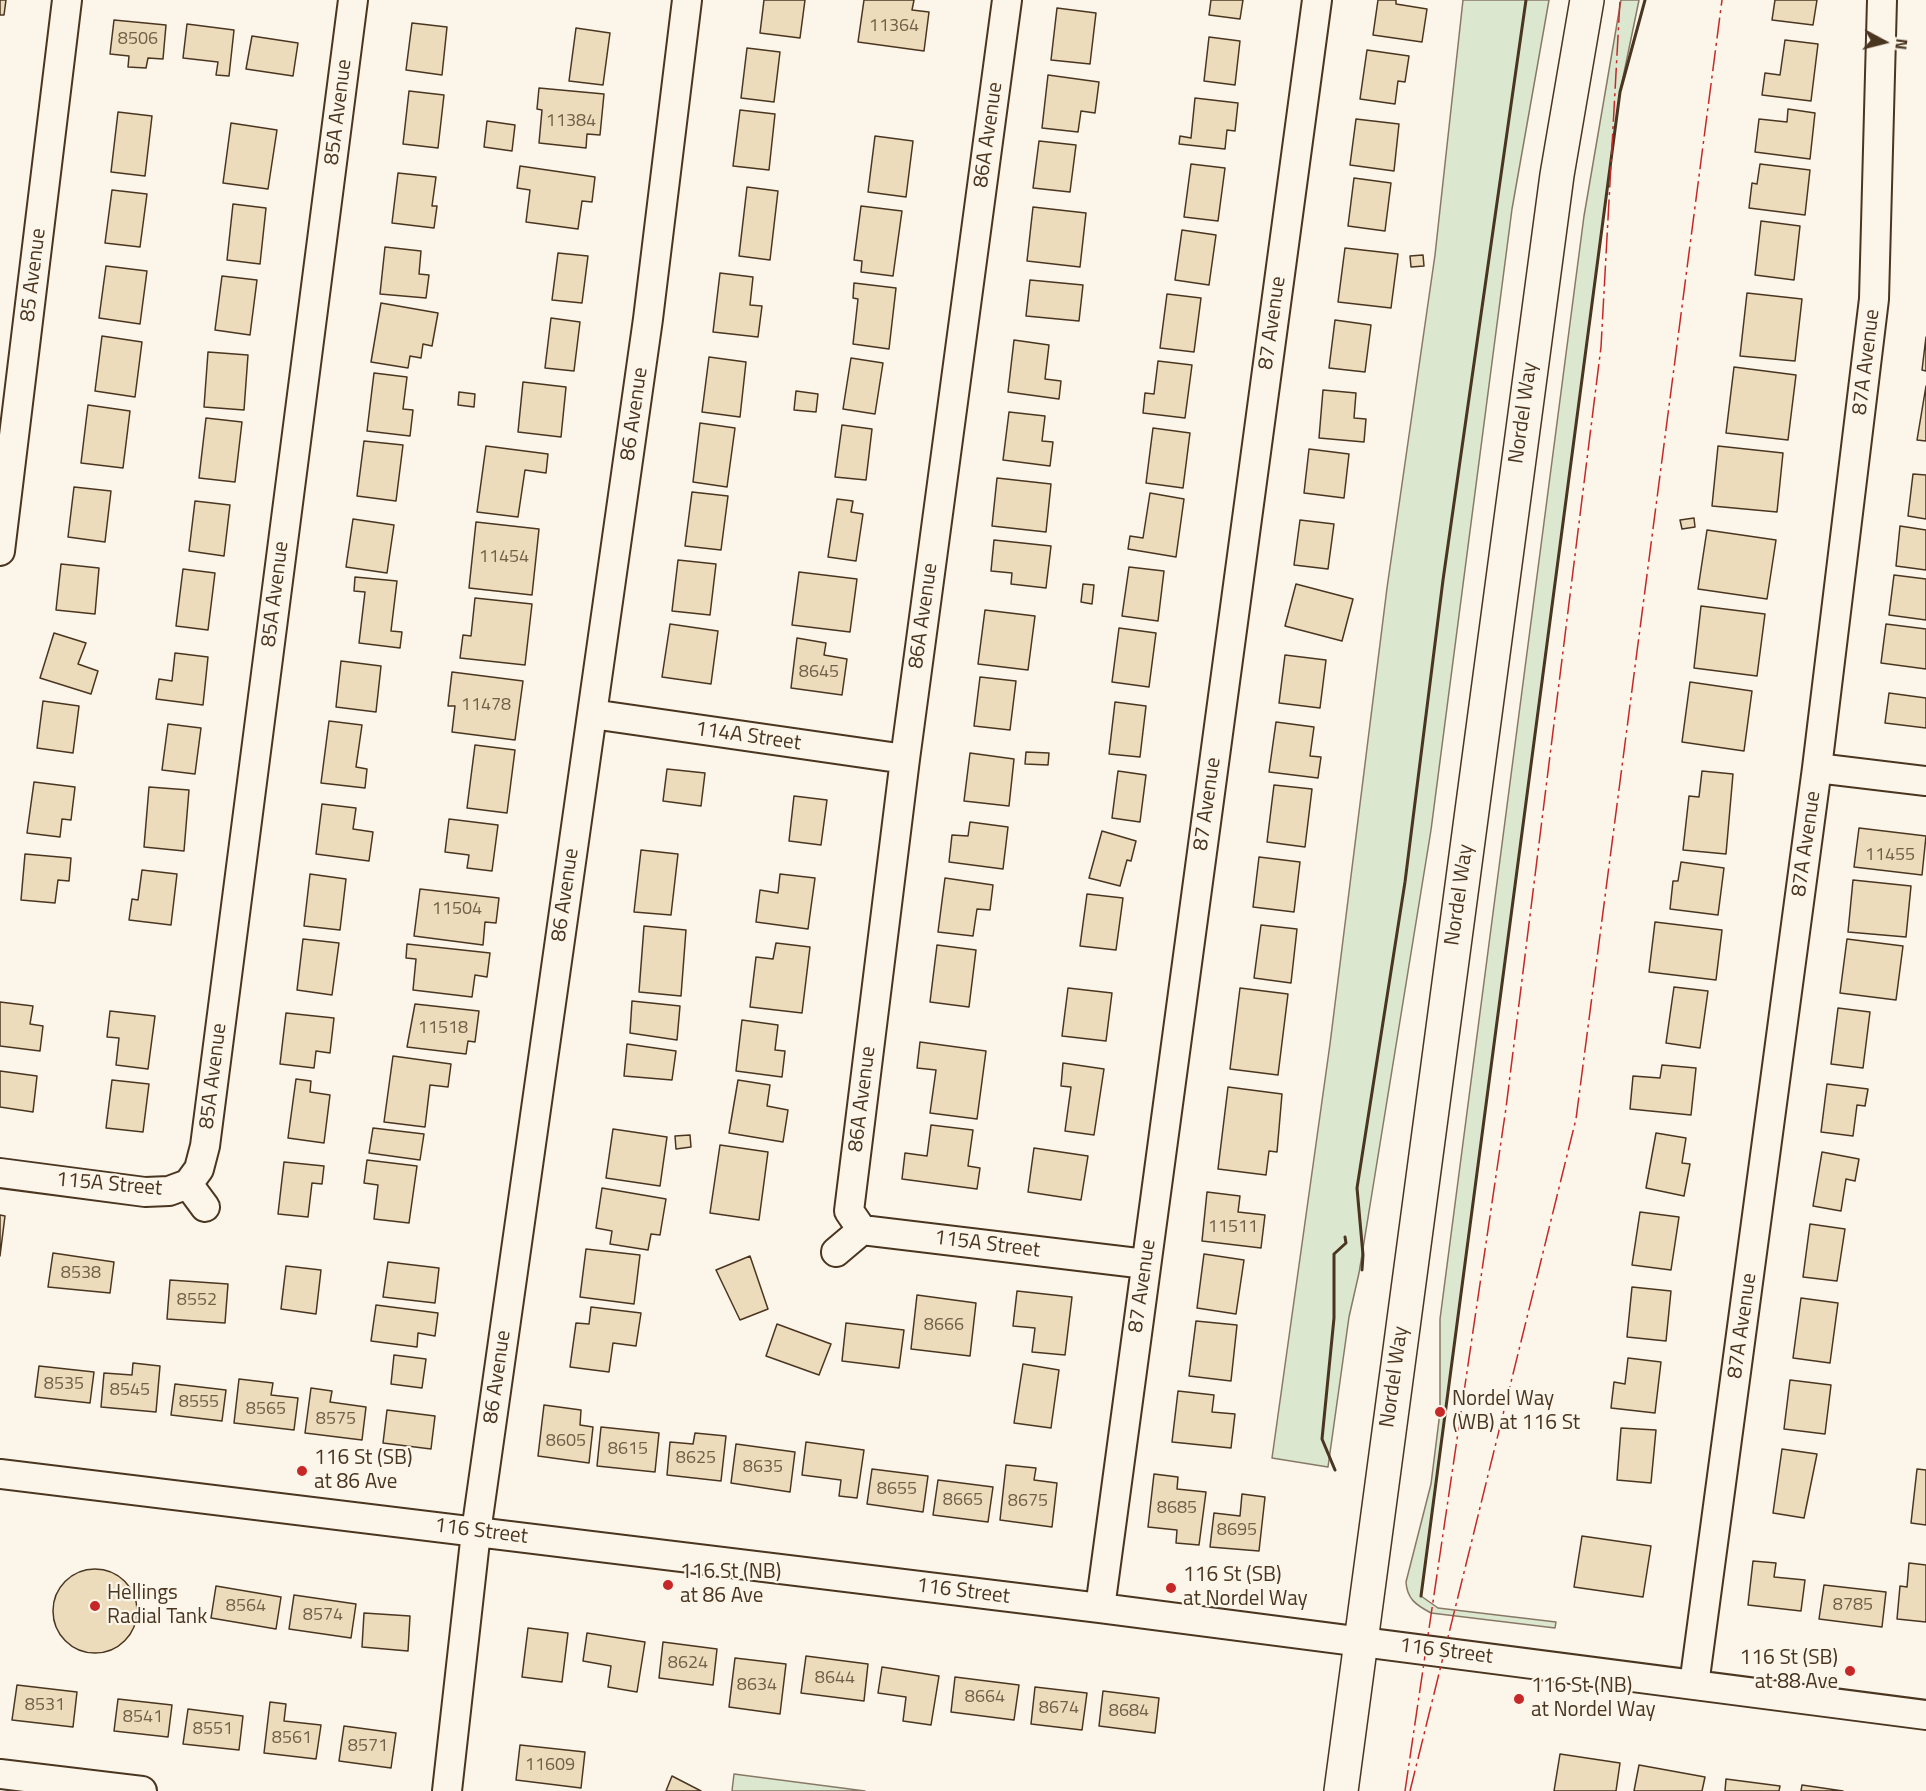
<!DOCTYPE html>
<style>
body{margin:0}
#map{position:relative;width:1926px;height:1791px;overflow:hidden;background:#fbf6e9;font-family:"Titillium Web",sans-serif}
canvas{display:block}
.north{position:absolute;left:1854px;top:12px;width:60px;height:60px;-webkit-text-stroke:4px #fbf6e9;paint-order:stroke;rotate:97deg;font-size:16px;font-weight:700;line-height:24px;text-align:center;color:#4a3520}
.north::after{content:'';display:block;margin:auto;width:21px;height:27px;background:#4a3520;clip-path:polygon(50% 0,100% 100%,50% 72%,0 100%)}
</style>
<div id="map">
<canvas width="1926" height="1791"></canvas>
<div class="north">N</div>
</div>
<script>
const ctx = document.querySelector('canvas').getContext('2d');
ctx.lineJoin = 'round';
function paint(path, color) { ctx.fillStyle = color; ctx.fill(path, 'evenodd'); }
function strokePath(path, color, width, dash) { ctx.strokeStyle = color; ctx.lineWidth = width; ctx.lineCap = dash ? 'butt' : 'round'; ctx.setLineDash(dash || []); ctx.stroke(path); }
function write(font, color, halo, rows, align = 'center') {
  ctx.font = font + ' "Titillium Web",sans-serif'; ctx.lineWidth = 4.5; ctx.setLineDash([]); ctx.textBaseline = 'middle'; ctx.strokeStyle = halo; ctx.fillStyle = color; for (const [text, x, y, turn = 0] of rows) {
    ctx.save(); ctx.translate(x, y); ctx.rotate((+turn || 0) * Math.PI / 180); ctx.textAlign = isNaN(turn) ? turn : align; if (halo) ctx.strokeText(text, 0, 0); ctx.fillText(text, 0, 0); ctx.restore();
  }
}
const green = new Path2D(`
 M1463,0H1549L1512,209L1431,830L1359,1273L1349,1317L1328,1467L1272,1458L1330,1044L1387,588L1435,255Z
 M1621,0H1639L1620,92L1421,1596L1438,1608L1556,1622L1555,1628L1431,1613C1416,1605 1407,1599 1406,1582L1431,1484L1440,1412V1319L1584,216Z
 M734,1774L865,1791H732Z`);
const building = new Path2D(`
 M0,0H6L4,15H0Z
 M764,0H805L800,38L760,33Z
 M864,0H914L912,10L929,12L924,51L858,42Z
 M1211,0H1243L1240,19L1209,15Z
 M1378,0H1396V4L1427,9L1422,42L1373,35Z
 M1775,0H1817L1813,25L1772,20Z
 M1057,8L1096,13L1090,64L1051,60Z
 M114,20L166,25L163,59L148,58L146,68L128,67L129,56L110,54Z
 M412,23L447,27L442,75L406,70Z
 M187,24L234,30L229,76L216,75L218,62L183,58Z
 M576,28L610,33L603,85L569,81Z
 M252,36L298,43L293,76L246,69Z
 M1209,37L1240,41L1235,85L1204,81Z
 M1785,40L1818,44L1811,101L1762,95L1765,73L1780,75Z
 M747,48L780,52L774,102L741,98Z
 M1367,50L1409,56L1405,82L1398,81L1395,104L1360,99Z
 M1048,75L1099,82L1095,113L1081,111L1078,132L1042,128Z
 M539,88L604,94L600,135L587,134L586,148L539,143L542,110L537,109Z
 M409,91L444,95L438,148L403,144Z
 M1195,98L1238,103L1235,131L1227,130L1225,149L1179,144L1180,136L1191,138Z
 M1788,109L1815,113L1810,159L1755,152L1759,119L1787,122Z
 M740,110L775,114L769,170L733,166Z
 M118,112L152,116L145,176L111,172Z
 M1356,119L1399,124L1394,171L1350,165Z
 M487,121L515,125L512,151L484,147Z
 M231,123L277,130L268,189L223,183Z
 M875,136L913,141L906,197L868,192Z
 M1039,141L1076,145L1070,192L1033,188Z
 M1191,164L1225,168L1218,221L1184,217Z
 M1760,164L1810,170L1805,215L1749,208L1752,183L1757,184Z
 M520,166L595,177L592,202L582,201L578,229L526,222L530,190L517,188Z
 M398,173L436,177L432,206H437L434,228L392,223Z
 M1354,178L1391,183L1385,231L1348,226Z
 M747,187L778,191L770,260L739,256Z
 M112,190L147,194L140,247L105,243Z
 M233,204L266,208L260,264L227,260Z
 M861,206L902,211L893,276L861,272L862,261L854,260Z
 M1033,207L1086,213L1080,267L1027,261Z
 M1761,221L1800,226L1794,280L1755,275Z
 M1182,230L1216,235L1209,285L1175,280Z
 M385,247L421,251L419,274L429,275L426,298L380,294Z
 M1345,248L1398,254L1391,308L1338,302Z
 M558,253L588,256L582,303L552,300Z
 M1423,255L1424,266L1411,267L1410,256Z
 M106,266L147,271L140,324L99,318Z
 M720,273L753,277L750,305L762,306L758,337L713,332Z
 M222,276L257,280L250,335L215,330Z
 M1030,280L1083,285L1079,321L1026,316Z
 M854,283L896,288L889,349L853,344L858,299L853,298Z
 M1747,293L1802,299L1795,361L1740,356Z
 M1167,294L1201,298L1194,352L1160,348Z
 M381,303L438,313L432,346L423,344L421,358L410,356L408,368L371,362Z
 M551,318L580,322L574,371L545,368Z
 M1335,320L1371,325L1365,372L1329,368Z
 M102,336L142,342L135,397L95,391Z
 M1926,337V371L1922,370Z
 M1014,340L1049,345L1045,379L1061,381L1059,399L1008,392Z
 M208,352L248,355L244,410L204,407Z
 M709,357L746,362L740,417L702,412Z
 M851,358L883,363L875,414L843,409Z
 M1158,361L1192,365L1185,418L1143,413L1145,393L1154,394Z
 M1734,367L1796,375L1788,440L1726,433Z
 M374,373L407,377L403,409L413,410L410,436L367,431Z
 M523,382L566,387L561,437L518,432Z
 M1926,386V441L1917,440Z
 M1323,390L1356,393L1354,418L1366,419L1364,442L1319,438Z
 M796,391L818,394L816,412L794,410Z
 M459,392L475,394L474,407L458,405Z
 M88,405L130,411L123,468L81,463Z
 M1009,412L1045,416L1042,441L1053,442L1050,466L1003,460Z
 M206,418L242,422L235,482L199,478Z
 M700,423L735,428L727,487L693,482Z
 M842,425L872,429L866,480L835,477Z
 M1153,428L1190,433L1183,488L1146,483Z
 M364,441L403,445L396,501L357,496Z
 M486,446L548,454L546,473L525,470L518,517L477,512Z
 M1718,446L1783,453L1777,512L1712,506Z
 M1309,449L1349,454L1344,498L1304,493Z
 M1913,474L1926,475V519L1908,516Z
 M997,478L1051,484L1046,532L992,526Z
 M74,487L111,491L105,542L68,537Z
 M692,492L728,496L721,550L685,546Z
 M1150,493L1184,499L1176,557L1128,549L1130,536L1143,538Z
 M837,499L853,501L851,512L863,514L856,561L828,557Z
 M195,501L230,505L224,556L189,551Z
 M1694,518L1695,527L1682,529L1680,520Z
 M353,519L394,525L387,573L346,567Z
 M1300,520L1334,524L1328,569L1294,565Z
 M476,522L539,529L532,595L469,588Z
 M1900,526L1926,530V570L1896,566Z
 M1707,530L1776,540L1767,599L1698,589Z
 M994,540L1051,546L1046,588L1011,584L1012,573L991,571Z
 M678,560L716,564L710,615L672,611Z
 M61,564L99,568L95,614L56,610Z
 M1129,567L1164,571L1158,621L1122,616Z
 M183,569L215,573L208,630L176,626Z
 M799,572L857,579L850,632L792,625Z
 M1894,575L1926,579V620L1889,615Z
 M355,577L397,581L391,631L402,632L400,648L359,643L365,592L354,591Z
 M1083,584L1094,585L1092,604L1081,602Z
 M1296,584L1353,599L1342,641L1285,626Z
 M475,598L532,604L525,665L460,658L463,635L471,636Z
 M1701,606L1765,614L1757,676L1694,668Z
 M985,610L1035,616L1028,670L978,664Z
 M670,624L718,631L711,684L662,677Z
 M1886,624L1926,629V669L1881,663Z
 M1119,628L1156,633L1149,687L1112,682Z
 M54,633L86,643L78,664L98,671L91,694L40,678Z
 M797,638L826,643L824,655L847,659L842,695L791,688Z
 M175,653L208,657L203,705L156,699L159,679L172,681Z
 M1285,655L1326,660L1320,708L1279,703Z
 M341,661L381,666L376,712L336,707Z
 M452,672L523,681L515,740L452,732L455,706H448Z
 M980,677L1016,681L1010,730L974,726Z
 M1690,682L1752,691L1744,751L1682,742Z
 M1889,693L1926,698V728L1885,723Z
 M43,701L79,706L73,753L37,748Z
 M1115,702L1146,706L1140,757L1109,754Z
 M329,721L362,725L356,767L367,769L365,788L321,783Z
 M1276,722L1314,727L1310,756L1321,757L1318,778L1269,772Z
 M168,724L201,728L195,774L162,770Z
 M475,745L515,750L507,813L467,808Z
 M1026,752L1049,753L1048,765L1025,764Z
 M970,753L1014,759L1009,806L964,801Z
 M667,769L705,773L701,806L663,801Z
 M1118,771L1146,775L1140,822L1112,818Z
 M1702,771L1733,774L1726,854L1683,850L1689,796L1699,797Z
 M34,782L75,787L71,820L62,819L60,837L27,833Z
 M1274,785L1312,789L1305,847L1267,842Z
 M149,787L189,790L184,851L144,847Z
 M794,796L827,800L821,845L789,841Z
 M322,804L356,808L353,829L373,832L369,861L316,854Z
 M449,819L498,825L492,871L467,868L469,855L445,852Z
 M970,822L1008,827L1003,869L949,862L952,835L968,836Z
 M1859,828L1926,836L1922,875L1854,867Z
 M1102,831L1136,841L1131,861L1127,860L1120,886L1089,878Z
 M641,850L678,854L671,915L634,912Z
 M25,854L71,858L69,881L58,880L55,903L21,900Z
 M1259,857L1300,862L1294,912L1253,907Z
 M1681,862L1724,868L1718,915L1670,909L1673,881H1678Z
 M142,870L177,874L171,925L129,920L132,899L138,900Z
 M310,874L346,879L340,930L304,926Z
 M780,874L815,878L808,929L756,922L760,890L778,893Z
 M945,878L993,885L990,910L977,909L973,936L938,932Z
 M1853,880L1911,886L1906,937L1848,932Z
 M420,889L499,898L496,923L485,922L483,945L414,936Z
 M1087,894L1123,898L1116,950L1080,946Z
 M1655,922L1722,930L1716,980L1649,972Z
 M1261,925L1297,929L1291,983L1254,978Z
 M644,926L686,930L681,996L639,992Z
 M303,939L339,943L332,995L297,990Z
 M1847,939L1903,946L1896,1000L1840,993Z
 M776,943L810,947L802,1013L750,1007L756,957L773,959Z
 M407,944L490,953L487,977L475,975L472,997L413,990L416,959L406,958Z
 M937,945L976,950L969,1007L930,1002Z
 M1674,987L1708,991L1700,1048L1666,1043Z
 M1068,988L1112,993L1106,1041L1062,1036Z
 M1240,988L1288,994L1278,1075L1230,1069Z
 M632,1001L680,1006L677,1040L630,1033Z
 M0,1002L33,1006L30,1024L43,1026L40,1051L0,1046Z
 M415,1004L479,1011L475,1042L468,1041L466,1054L407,1047Z
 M1838,1008L1870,1012L1863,1068L1831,1064Z
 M110,1011L155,1016L148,1069L116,1065L119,1038L107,1037Z
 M286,1013L334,1018L330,1053L316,1051L314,1068L280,1064Z
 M742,1020L778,1025L775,1050L785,1051L782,1077L736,1071Z
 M920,1042L986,1051L977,1119L930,1113L936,1070L917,1068Z
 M627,1044L676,1051L672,1080L624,1076Z
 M393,1056L451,1064L448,1087L430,1085L425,1127L384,1122Z
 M1063,1063L1104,1069L1094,1135L1065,1131L1071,1087L1061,1086Z
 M1662,1065L1696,1068L1691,1115L1630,1109L1633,1076L1660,1078Z
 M0,1071L37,1076L33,1112L0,1107Z
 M296,1079L311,1081L310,1092L330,1095L324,1143L288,1138Z
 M112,1080L149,1084L143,1132L106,1128Z
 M738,1080L770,1085L767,1106L788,1110L783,1142L729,1133Z
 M1827,1084L1868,1089L1865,1106L1857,1105L1853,1136L1821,1132Z
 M1228,1087L1282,1094L1277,1152L1269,1151L1266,1175L1218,1169Z
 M931,1125L973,1130L968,1166L980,1168L977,1189L902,1179L905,1153L927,1156Z
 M373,1128L424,1134L420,1160L369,1153Z
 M613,1129L667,1137L660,1186L606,1178Z
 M1656,1133L1686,1138L1682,1163L1690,1164L1684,1196L1646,1188Z
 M690,1135L691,1147L676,1149L675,1136Z
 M720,1145L768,1152L759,1220L710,1213Z
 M1034,1148L1088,1156L1081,1200L1028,1192Z
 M1822,1152L1859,1159L1855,1181L1846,1179L1841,1211L1813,1206Z
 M367,1160L417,1166L409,1223L374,1219L378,1185L364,1183Z
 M284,1162L324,1166L322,1184L312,1183L308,1217L278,1214Z
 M602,1188L666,1199L660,1235L651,1234L648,1250L610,1244L612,1231L596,1228Z
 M1207,1192L1240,1196L1238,1212L1265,1215L1261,1248L1202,1241Z
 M1640,1212L1679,1217L1671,1270L1632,1265Z
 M0,1215L5,1216L0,1256Z
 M1810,1224L1845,1229L1837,1281L1803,1277Z
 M586,1249L640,1255L634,1304L580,1297Z
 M53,1253L114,1262L110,1293L48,1287Z
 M1204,1254L1244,1260L1236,1314L1197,1308Z
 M750,1256L768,1309L740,1320L716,1270Z
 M388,1262L439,1268L435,1303L383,1297Z
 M286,1266L321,1270L316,1314L281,1309Z
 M170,1280L228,1284L225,1323L167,1319Z
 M1632,1287L1671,1291L1666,1341L1627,1337Z
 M1017,1291L1072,1297L1065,1355L1032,1352L1035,1328L1013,1326Z
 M917,1295L976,1303L970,1356L911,1349Z
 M1801,1298L1838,1303L1830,1363L1793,1358Z
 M376,1305L438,1313L435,1336L418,1333L417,1347L371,1341Z
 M591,1307L641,1313L636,1346L613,1343L609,1372L570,1367L576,1323L589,1324Z
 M1196,1321L1237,1325L1231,1381L1189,1376Z
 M846,1323L904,1330L899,1368L842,1361Z
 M777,1324L831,1344L819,1375L766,1356Z
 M394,1355L426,1359L422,1388L391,1384Z
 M1628,1358L1661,1362L1655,1413L1611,1408L1614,1382L1625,1384Z
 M133,1363L160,1366L156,1412L101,1407L104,1373L132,1375Z
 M1023,1364L1059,1370L1051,1428L1014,1423Z
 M39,1366L94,1372L90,1403L35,1397Z
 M239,1379L273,1383L271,1395L298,1398L294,1430L234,1423Z
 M1790,1380L1831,1385L1825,1434L1784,1429Z
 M175,1384L226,1390L222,1421L171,1415Z
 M311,1388L332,1391L330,1402L366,1407L362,1440L305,1433Z
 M1178,1391L1214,1395L1212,1412L1235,1414L1231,1448L1172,1442Z
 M544,1405L581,1410L580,1425L593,1427L589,1463L538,1456Z
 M387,1410L435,1416L431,1449L383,1443Z
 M601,1427L659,1433L655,1472L597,1466Z
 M1621,1428L1656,1430L1651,1483L1617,1480Z
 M695,1433L726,1436L721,1481L667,1475L670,1442L693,1444Z
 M806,1442L864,1450L857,1498L839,1496L841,1480L802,1475Z
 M736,1444L795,1452L790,1492L731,1483Z
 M1782,1449L1817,1454L1804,1518L1773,1513Z
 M1006,1465L1036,1468L1034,1480L1057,1483L1052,1527L1000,1520Z
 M872,1469L928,1476L923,1512L867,1504Z
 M1917,1469L1926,1470V1525L1911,1523Z
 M1154,1474L1178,1477L1177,1489L1206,1492L1199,1545L1176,1543L1177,1530L1148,1527Z
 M938,1480L993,1487L988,1522L933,1515Z
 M1242,1494L1265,1497L1259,1551L1210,1547L1214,1513L1240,1516Z
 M1582,1536L1651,1546L1643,1597L1574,1587Z
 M1753,1561L1776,1563L1774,1577L1805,1580L1801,1611L1748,1605Z
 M1909,1563L1926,1565V1622L1897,1619L1900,1586L1907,1587Z
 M53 1611a42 42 0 1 1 84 0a42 42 0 1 1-84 0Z
 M1824,1585L1886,1592L1882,1627L1819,1619Z
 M216,1586L281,1597L276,1629L211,1618Z
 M294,1595L356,1604L351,1638L289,1629Z
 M364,1613L410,1616L408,1651L362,1647Z
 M528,1628L568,1633L562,1682L522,1677Z
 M587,1633L645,1642L637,1692L608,1687L611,1666L583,1661Z
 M663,1642L717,1649L713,1685L659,1678Z
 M806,1656L868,1664L864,1701L801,1693Z
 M735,1658L786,1664L780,1714L729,1707Z
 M882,1667L939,1676L931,1725L903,1721L906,1697L878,1693Z
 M955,1677L1019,1685L1014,1720L951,1712Z
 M17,1685L77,1692L73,1727L12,1720Z
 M1035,1687L1087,1693L1082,1730L1031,1724Z
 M1103,1691L1159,1698L1155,1733L1099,1726Z
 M118,1699L172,1705L168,1737L114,1731Z
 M270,1702L286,1704L284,1721L321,1725L316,1759L264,1753Z
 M188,1709L243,1716L239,1750L183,1744Z
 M344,1726L396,1733L391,1768L339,1761Z
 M520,1745L585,1752L581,1788L516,1780Z
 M1560,1754L1620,1763L1616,1791H1554Z
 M1639,1765L1705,1777L1702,1791H1634Z
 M672,1776L701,1791H666Z
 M1726,1779L1780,1786L1779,1791H1725Z
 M1802,1785L1843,1791H1801Z`);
const minor = new Path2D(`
 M0,551L67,0
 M592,714L905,759
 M1817,768L1926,781
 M0,1173L145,1192L169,1191L188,1184L205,1207
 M188,1184L199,1169L205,1146L353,0
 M862,1230L849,1211L905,759L1007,0
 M836,1252L862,1230L1146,1264
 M0,1474L1100,1608L1926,1715
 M1100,1608L1317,0
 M1694,1685L1817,768L1874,299L1882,0
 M0,1774L142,1791
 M447,1791L476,1532L648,319L687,0`);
const major = new Path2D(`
 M1341,1791L1557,175L1587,0`);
const wall = new Path2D(`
 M1362,1270L1363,1255L1357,1188L1405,882L1443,580L1526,0
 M1335,1470L1322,1439L1334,1318V1254L1346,1243L1345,1237
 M1421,1596L1620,92L1645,0`);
const power = new Path2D(`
 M1405,1791L1506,1108L1601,347L1620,0
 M1410,1791L1576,1119L1722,0`);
const markers = [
 [1440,1412,6,"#c62828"],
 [302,1471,6,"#c62828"],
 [668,1585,6,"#c62828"],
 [1171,1588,6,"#c62828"],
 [95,1606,6,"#c62828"],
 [1850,1671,6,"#c62828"],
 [1519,1699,6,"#c62828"]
];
const numberNames = [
 ["11364",894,27],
 ["8506",138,40],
 ["11384",571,122],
 ["11454",504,558],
 ["8645",819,673],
 ["11478",486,706],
 ["11455",1890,856],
 ["11504",457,910],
 ["11518",443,1029],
 ["11511",1233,1228],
 ["8538",81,1274],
 ["8552",197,1301],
 ["8666",944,1326],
 ["8535",64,1385],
 ["8545",130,1391],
 ["8555",199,1403],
 ["8565",266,1410],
 ["8575",336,1420],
 ["8605",566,1442],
 ["8615",628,1450],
 ["8625",696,1459],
 ["8635",763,1468],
 ["8655",897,1490],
 ["8665",963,1501],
 ["8675",1028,1502],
 ["8685",1177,1509],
 ["8695",1237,1531],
 ["8785",1853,1606],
 ["8564",246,1607],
 ["8574",323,1616],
 ["8624",688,1664],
 ["8644",835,1679],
 ["8634",757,1686],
 ["8664",985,1698],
 ["8531",45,1706],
 ["8674",1059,1709],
 ["8684",1129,1712],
 ["8541",143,1718],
 ["8551",213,1730],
 ["8561",292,1739],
 ["8571",368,1747],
 ["11609",550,1766]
];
const streetNames = [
 ["85A Avenue",339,112,-83],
 ["86A Avenue",989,135,-82],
 ["85 Avenue",34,275,-83],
 ["87 Avenue",1273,323,-82],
 ["87A Avenue",1867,362,-83],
 ["Nordel Way",1524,413,-82],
 ["86 Avenue",635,414,-82],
 ["85A Avenue",276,594,-83],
 ["86A Avenue",924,616,-82],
 ["114A Street",748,737,8],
 ["87 Avenue",1208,804,-82],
 ["87A Avenue",1807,844,-82],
 ["86 Avenue",566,895,-82],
 ["Nordel Way",1460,895,-82],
 ["85A Avenue",214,1076,-83],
 ["86A Avenue",863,1099,-83],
 ["115A Street",109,1185,5],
 ["115A Street",987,1245,7],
 ["87 Avenue",1143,1286,-82],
 ["87A Avenue",1743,1326,-82],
 ["86 Avenue",498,1377,-82],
 ["Nordel Way",1395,1377,-82],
 ["116 Street",481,1532,7],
 ["116 Street",963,1592,7],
 ["116 Street",1446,1652,7]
];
const poiNames = [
 ["Nordel Way",1452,1400],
 ["(WB) at 116 St",1452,1424],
 ["116 St (SB)",314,1459],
 ["at 86 Ave",314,1483],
 ["116 St (NB)",680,1573],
 ["at 86 Ave",680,1597],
 ["116 St (SB)",1183,1576],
 ["at Nordel Way",1183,1600],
 ["Hellings",107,1594],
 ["Radial Tank",107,1618],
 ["116 St (SB)",1838,1659,"right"],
 ["at 88 Ave",1838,1683,"right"],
 ["116 St (NB)",1531,1687],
 ["at Nordel Way",1531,1711]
];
paint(green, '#dce7d0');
strokePath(green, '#887966', 1.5);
paint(building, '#ecdcbc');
strokePath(building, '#4a3520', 1.5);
strokePath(minor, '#4a3520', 32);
strokePath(major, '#4a3520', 36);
strokePath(minor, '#fbf6e9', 28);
strokePath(major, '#fbf6e9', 33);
strokePath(wall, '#4a3520', 3);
strokePath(power, '#c62828', 1.5, [21, 4.5, 3, 4.5]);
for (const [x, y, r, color] of markers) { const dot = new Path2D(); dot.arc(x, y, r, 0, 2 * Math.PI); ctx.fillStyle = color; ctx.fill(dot); strokePath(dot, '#fbf6e9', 2); }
write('18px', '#725f47', null, numberNames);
write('21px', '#4a3520', '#fbf6e9', streetNames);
write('21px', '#4a3520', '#fbf6e9', poiNames, 'left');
</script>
